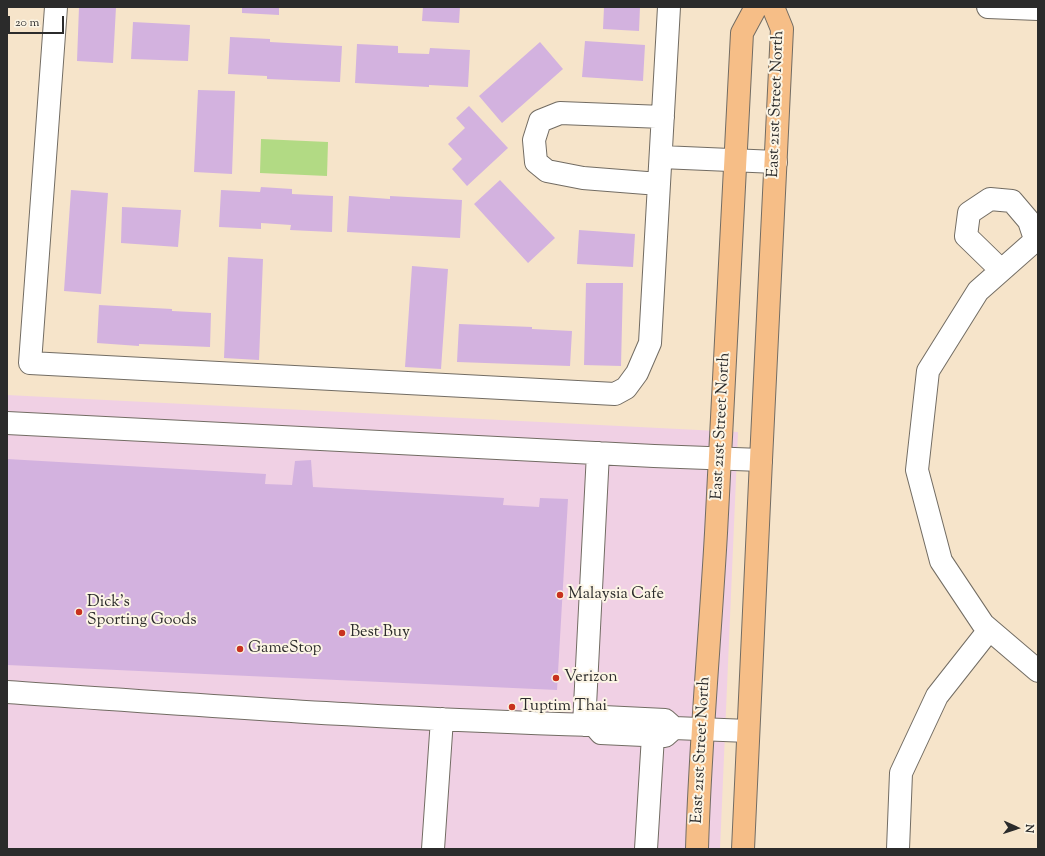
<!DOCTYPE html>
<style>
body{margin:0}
#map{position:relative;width:1045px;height:856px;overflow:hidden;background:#f6e4ca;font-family:"Sorts Mill Goudy",serif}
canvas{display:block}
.frame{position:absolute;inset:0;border:8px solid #2b2b2b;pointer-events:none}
.north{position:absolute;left:997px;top:808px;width:40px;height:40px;-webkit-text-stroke:3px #fcf5e5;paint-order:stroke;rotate:93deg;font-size:11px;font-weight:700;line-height:16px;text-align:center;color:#2b2b2b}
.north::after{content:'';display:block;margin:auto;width:14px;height:18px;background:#2b2b2b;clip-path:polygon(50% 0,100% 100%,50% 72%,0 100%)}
.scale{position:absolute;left:8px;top:16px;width:56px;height:18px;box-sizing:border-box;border:2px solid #2b2b2b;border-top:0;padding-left:5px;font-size:12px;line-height:14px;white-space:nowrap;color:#2b2b2b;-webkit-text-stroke:3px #fcf5e5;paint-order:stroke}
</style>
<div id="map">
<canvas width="1045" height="856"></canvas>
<div class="frame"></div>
<div class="north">N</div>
<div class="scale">20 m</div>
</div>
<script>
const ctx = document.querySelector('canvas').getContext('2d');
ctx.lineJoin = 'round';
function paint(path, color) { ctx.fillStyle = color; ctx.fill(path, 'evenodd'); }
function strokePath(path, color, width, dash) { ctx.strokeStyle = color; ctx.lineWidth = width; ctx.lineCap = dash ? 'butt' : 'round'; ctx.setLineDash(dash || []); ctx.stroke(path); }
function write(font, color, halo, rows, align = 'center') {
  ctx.font = font + ' "Sorts Mill Goudy",serif'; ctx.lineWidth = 4; ctx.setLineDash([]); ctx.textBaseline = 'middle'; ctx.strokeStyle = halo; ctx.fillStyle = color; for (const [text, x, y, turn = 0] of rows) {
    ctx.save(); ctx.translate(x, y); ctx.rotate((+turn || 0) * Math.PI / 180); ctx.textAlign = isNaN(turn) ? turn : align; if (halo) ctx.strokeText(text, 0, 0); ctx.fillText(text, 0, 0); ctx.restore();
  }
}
const built = new Path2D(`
 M7,395L738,432L720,849H7Z`);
const green = new Path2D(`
 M261,139L328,142L327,176L260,173Z`);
const building = new Path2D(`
 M79,7H116L113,63L77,61Z
 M242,7H279V15L242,13Z
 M423,7H460L459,23L422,21Z
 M604,7H640L639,31L603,29Z
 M133,22L190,25L188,61L131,59Z
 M230,37L270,39V42L342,46L340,82L267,79V76L228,74Z
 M585,41L645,45L643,81L582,77Z
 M540,42L563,69L502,123L479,96Z
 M357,44L398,46V53L429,54L430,48L470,50L468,87L429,85V87L355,83Z
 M198,90L235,91L232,174L194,172Z
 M469,106L508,148L467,186L452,169L462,159L448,144L465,128L456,118Z
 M500,180L555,238L528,263L474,204Z
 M261,187L292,189V194L333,196L332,232L290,230L291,225L261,223V229L219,227L221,190L260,192Z
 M71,190L108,193L101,294L64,291Z
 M349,196L390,199V196L462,200L460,238L347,232Z
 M122,207L181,210L178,247L121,243Z
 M579,230L635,234L633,267L577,264Z
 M228,257L263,259L259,360L224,358Z
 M412,266L448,269L441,369L405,367Z
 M586,283H623L621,366L584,365Z
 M99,305L172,309V311L211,313L210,347L139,344V346L97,343Z
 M459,324L532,327V329L572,331L570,366L457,362Z
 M7,459L266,474L265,484L292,485L295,461L311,460L313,487L504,498L503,505L539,507L540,498L568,499L557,690L7,665Z`);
const minor = new Path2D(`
 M56,7L30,363L615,394L626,388L637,373L650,343L669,7
 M988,7L1038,9
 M661,157L776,162
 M659,184L583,178L547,171L536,162L534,140L540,121L560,113L663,117
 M1038,238L978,291L928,371L917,470L941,561L983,624L1038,671
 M1001,270L966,236L969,213L990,199L1012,201L1029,221L1035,239
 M7,423L654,456L761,460
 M7,692C202,705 398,720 594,725L603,717L665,720L674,728
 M584,725L598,453
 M594,725L601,733L665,736L674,728L748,731
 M433,849L442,719
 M646,849L653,736
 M898,849L901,773L937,696L989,630`);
const major = new Path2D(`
 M697,849C700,744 710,639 716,533C726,367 734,200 742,33L756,7
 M743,849L761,460L782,29L773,7`);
const markers = [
 [560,595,4,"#c8321e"],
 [79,612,4,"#c8321e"],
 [342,633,4,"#c8321e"],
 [240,649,4,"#c8321e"],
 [556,678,4,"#c8321e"],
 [512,707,4,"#c8321e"]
];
const streetNames = [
 ["East 21st Street North",777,104,-88],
 ["East 21st Street North",722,426,-87],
 ["East 21st Street North",702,750,-87]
];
const poiNames = [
 ["Malaysia Cafe",568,595],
 ["Dick's",87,603],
 ["Sporting Goods",87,621],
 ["Best Buy",350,633],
 ["GameStop",248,649],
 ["Verizon",564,678],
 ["Tuptim Thai",520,707]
];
paint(built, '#f0d0e4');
paint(green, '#b2da84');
paint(building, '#d3b2df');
strokePath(minor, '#726c63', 24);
strokePath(major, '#726c63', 24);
strokePath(minor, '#fff', 22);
strokePath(major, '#f6be87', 22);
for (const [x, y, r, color] of markers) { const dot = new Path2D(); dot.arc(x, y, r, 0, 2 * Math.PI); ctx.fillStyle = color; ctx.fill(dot); strokePath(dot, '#fcf5e5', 1.5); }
write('16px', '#2b2b2b', '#fcf5e5', streetNames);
write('16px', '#2b2b2b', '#fcf5e5', poiNames, 'left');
</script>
